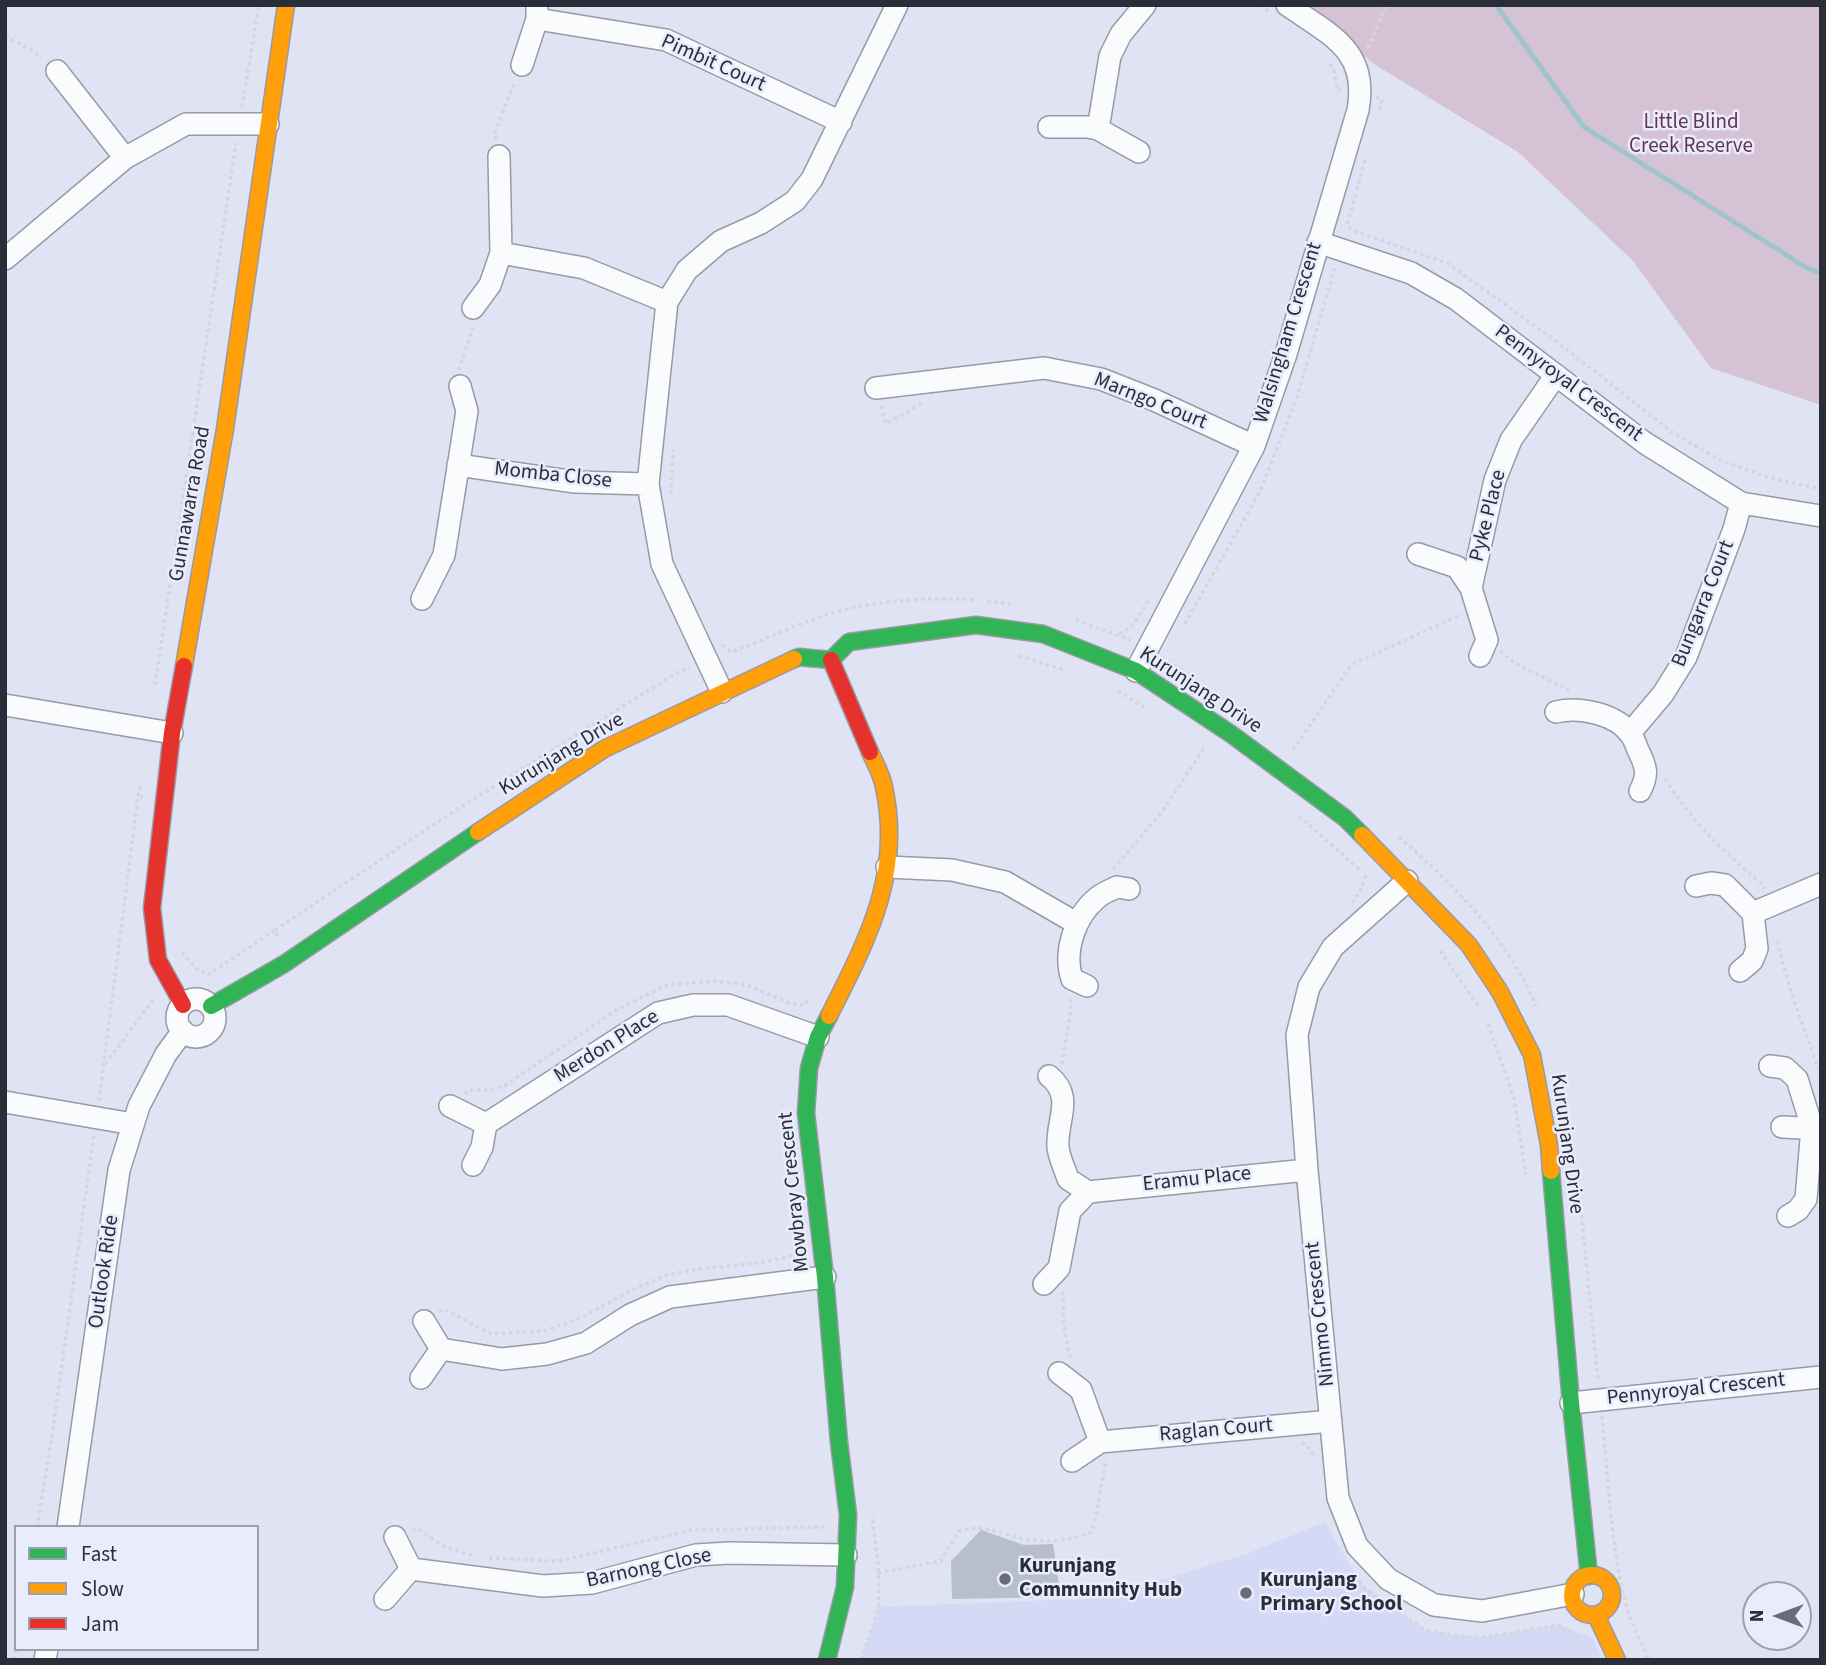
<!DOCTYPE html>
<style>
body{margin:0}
#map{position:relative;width:1826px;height:1665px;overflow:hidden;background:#e0e3f3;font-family:"Source Sans 3",sans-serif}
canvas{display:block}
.frame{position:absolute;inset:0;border:7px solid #2b2d38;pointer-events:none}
.legend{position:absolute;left:14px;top:1525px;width:245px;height:126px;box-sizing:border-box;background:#e8ecfd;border:2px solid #9ca0ae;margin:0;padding:9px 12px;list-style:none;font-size:21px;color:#2b2d38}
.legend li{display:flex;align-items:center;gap:14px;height:35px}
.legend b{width:35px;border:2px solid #9ca0ae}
.north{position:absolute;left:1742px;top:1581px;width:70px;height:70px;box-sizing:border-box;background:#e8ecfd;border:2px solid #9ca0ae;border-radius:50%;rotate:270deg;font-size:19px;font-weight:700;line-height:28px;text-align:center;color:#2b2d38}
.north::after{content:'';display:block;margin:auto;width:24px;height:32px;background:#6a6d79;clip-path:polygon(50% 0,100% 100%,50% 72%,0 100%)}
</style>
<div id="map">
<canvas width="1826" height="1665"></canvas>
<div class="frame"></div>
<ul class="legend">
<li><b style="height:9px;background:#30b455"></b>Fast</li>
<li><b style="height:9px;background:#ff9f0a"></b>Slow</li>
<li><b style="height:9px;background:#e5322d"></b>Jam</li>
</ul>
<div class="north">N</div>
</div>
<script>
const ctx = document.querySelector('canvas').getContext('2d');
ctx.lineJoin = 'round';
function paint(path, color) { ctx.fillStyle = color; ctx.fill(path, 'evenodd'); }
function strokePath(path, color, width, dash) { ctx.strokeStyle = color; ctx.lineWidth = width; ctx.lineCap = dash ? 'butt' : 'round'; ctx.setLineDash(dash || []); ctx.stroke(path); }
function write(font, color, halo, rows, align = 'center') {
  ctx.font = font + ' "Source Sans 3",sans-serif'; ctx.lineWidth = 5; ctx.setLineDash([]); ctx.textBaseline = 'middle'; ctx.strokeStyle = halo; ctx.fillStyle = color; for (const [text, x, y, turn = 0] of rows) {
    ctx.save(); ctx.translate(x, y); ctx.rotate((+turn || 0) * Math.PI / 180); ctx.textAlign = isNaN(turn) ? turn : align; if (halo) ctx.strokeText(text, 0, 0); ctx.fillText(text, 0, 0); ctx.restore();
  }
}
const built = new Path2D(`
 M1325,1522L1363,1587L1427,1631L1478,1638L1559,1625L1593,1638L1601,1660H861L879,1607L1103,1598L1246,1554Z`);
const green = new Path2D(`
 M1304,5H1821V405L1711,368L1633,261L1518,152L1374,64Z`);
const stream = new Path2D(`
 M1496,5L1584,127L1807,268L1821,273`);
const building = new Path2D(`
 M981,1530L1024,1545L1053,1544L1061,1597L952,1599L951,1561Z`);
const path = new Path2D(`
 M1260,5L1269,12
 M5,36L32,50L42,58
 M1368,48L1386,5
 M1330,64L1334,70L1337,90H1341
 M1376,97L1382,99L1379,112
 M242,107L259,5
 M496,140L495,132L515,81
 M1365,160L1347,226L1354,231L1447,263L1556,341L1673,433L1722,461L1774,479L1821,489
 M459,370L473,327
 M881,406L886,424L924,402
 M671,494L673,450
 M987,601L1011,604
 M1076,620L1131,640
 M1185,624L1261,489L1297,397L1335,268
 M1119,634L1132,626L1150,599
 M722,645L731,652C765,640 798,623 832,613C879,600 927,597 976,600
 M1500,651L1514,663L1569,690
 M1019,656L1065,670
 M1162,657L1231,704
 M155,685L236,143
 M1118,691L1144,707
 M1293,750L1351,665L1462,614
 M1665,779C1691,821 1725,853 1763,885L1764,889
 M140,786L138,797H143
 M1299,816L1361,871
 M1399,837C1453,884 1508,939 1536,1006
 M1113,869L1162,812L1205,747
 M1352,903L1360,892L1366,875
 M275,930L459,808L676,673L690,667
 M1777,941L1790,989L1821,1076
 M1440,951L1480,1008
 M182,952L197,969L208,975L275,930L279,939
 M1488,1024L1514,1098L1526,1175
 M105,1064L153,1000
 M1062,1064L1071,1009L1070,999
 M465,1094L468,1090H491L504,1086L618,1009L667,985L717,981L747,985L789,1003L804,1005L810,997
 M99,1101L138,797
 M1578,1180L1598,1381
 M1063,1292L1064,1327L1070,1357
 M439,1312L444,1309L491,1334L544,1331L583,1317L628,1292L666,1275L698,1269L759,1263L797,1255
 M1602,1416C1609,1483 1610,1551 1629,1615C1634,1630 1643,1645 1649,1660
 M1302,1442L1312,1451L1313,1457
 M37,1527L51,1442L94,1136
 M413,1530L417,1528L443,1546L474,1556
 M489,1558L559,1561L692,1530L824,1527
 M878,1573L941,1561L959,1531C983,1523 1000,1534 1024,1539C1045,1543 1071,1540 1090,1533L1095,1522L1106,1459
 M1356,1575L1363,1587L1427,1631L1478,1638L1559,1625L1581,1639
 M14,1660L16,1649
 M861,1660L879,1607L878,1562L872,1515`);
const street = new Path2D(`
 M537,19L666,40L841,122
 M522,65L537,19V7
 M57,71L125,158
 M1049,127H1087L1098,129L1139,152
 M1098,129L1110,56L1121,34L1145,5
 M1318,242L1411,273L1456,299L1645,443L1741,503L1821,516
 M501,253L584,268L667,302
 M5,259L125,158L186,124H268
 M473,308L490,285L501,253L499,156
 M876,388L1044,368L1101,379L1152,399L1254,446
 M458,465L575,482L648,484
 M1418,554L1457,567L1471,588L1487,640L1480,656
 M1471,588L1495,480L1511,440L1556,375
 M422,599L444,555L467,411L460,386
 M1136,671L1254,446L1286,354L1358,110C1369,50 1330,35 1287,5
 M722,692L662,564L648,484L667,302L687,270L721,241L761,223L795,201L812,179L897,5
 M5,705L172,733
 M1556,712C1579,706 1617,714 1631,735C1634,739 1636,745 1638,750C1646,766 1649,774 1640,791
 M1630,733L1663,694L1686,657L1734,529L1741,503
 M887,867L952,870L1005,882L1076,923
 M1407,881L1333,947L1309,987L1297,1035L1307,1170L1338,1498L1357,1546L1388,1579L1434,1605L1482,1611L1573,1594
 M1696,886L1711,883L1725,885L1753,913L1757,949L1752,961L1740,971
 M1753,913L1821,884
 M1087,986L1072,979C1063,952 1075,916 1097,898C1102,893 1111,890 1117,887L1129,889
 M177 1018a19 19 0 1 1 38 0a19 19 0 1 1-38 0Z
 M1770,1066L1785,1068L1797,1079L1812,1127L1806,1199L1798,1210L1788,1216
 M1049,1076C1075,1097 1056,1120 1058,1147C1059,1158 1065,1169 1068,1179L1088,1192L1307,1170
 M5,1102L133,1124
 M450,1106L486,1124L482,1147L473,1165
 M486,1124L658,1013L693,1005H728L818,1037
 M1782,1127L1821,1129
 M1044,1284L1059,1268L1070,1211L1088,1192
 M441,1349L502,1359L547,1354L586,1343L630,1315L670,1297L825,1277
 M1059,1373L1081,1390L1100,1442L1331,1421
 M421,1378L441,1349L424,1321
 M1571,1403L1821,1377
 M1072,1461L1100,1442
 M68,1527L119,1170L139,1106L166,1054L183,1031
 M411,1569L543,1586L592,1583L696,1555L729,1553L846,1555
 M385,1599L411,1569L395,1537
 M45,1660L47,1649`);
const fast = new Path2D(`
 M794,659L799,657L831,660L849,642L976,625L1043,634L1136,671L1231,734L1345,818L1362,835
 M211,1006L284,964L478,832
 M1551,1171L1571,1403L1589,1576
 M827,1660L845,1587L848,1515L839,1442L825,1277L806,1113L809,1068L818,1037L829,1016`);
const slow = new Path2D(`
 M184,666L225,429L286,5
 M478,832L604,749L794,659
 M1362,835L1469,945L1500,992L1532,1055L1549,1145L1551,1171
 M829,1016C867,940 903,875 884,787C882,775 875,763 870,752
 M1572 1595a20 20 0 1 1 40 0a20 20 0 1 1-40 0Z
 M1596,1615L1617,1660`);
const jam = new Path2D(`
 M831,660L870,752
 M183,1005L158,960L152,908L172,733L184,666`);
const markers = [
 [1005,1579,7,"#6a6d79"],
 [1246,1593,7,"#6a6d79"]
];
const streetNames = [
 ["Pimbit Court",713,64,24],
 ["Walsingham Crescent",1289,333,-73],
 ["Pennyroyal Crescent",1568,384,37],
 ["Marngo Court",1150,402,22],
 ["Momba Close",553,476,6],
 ["Gunnawarra Road",191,504,-80],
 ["Pyke Place",1489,516,-76],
 ["Bungarra Court",1704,604,-68],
 ["Kurunjang Drive",1200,691,33],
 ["Kurunjang Drive",562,755,-31],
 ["Merdon Place",607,1047,-32],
 ["Kurunjang Drive",1566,1144,82],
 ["Eramu Place",1197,1180,-6],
 ["Mowbray Crescent",795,1192,-96],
 ["Outlook Ride",105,1272,-82],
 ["Nimmo Crescent",1321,1314,-96],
 ["Pennyroyal Crescent",1696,1390,-6],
 ["Raglan Court",1216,1431,-5],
 ["Barnong Close",649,1569,-12]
];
const parkNames = [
 ["Little Blind",1691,123],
 ["Creek Reserve",1691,147]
];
const poiNames = [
 ["Kurunjang",1019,1567],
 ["Communnity Hub",1019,1591],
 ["Kurunjang",1260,1581],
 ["Primary School",1260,1605]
];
paint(built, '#d4daf5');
paint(green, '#d6c2d5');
strokePath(stream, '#9ec4ce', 5);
paint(building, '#b7bfcc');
strokePath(street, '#989aa6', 24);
strokePath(fast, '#989aa6', 19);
strokePath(slow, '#989aa6', 19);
strokePath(jam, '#989aa6', 19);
strokePath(path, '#d5d6db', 3.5, [3.5, 3.5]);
strokePath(street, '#fafbfd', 21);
strokePath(fast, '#30b455', 16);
strokePath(slow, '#ff9f0a', 16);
strokePath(jam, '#e5322d', 16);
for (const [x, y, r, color] of markers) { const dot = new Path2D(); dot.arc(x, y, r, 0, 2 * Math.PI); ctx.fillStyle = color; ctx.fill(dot); strokePath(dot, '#e8ecfd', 2.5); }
write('21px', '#2b2d38', '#e8ecfd', streetNames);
write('21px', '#663352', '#e8ecfd', parkNames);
write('bold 21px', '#2b2d38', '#e8ecfd', poiNames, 'left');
</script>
